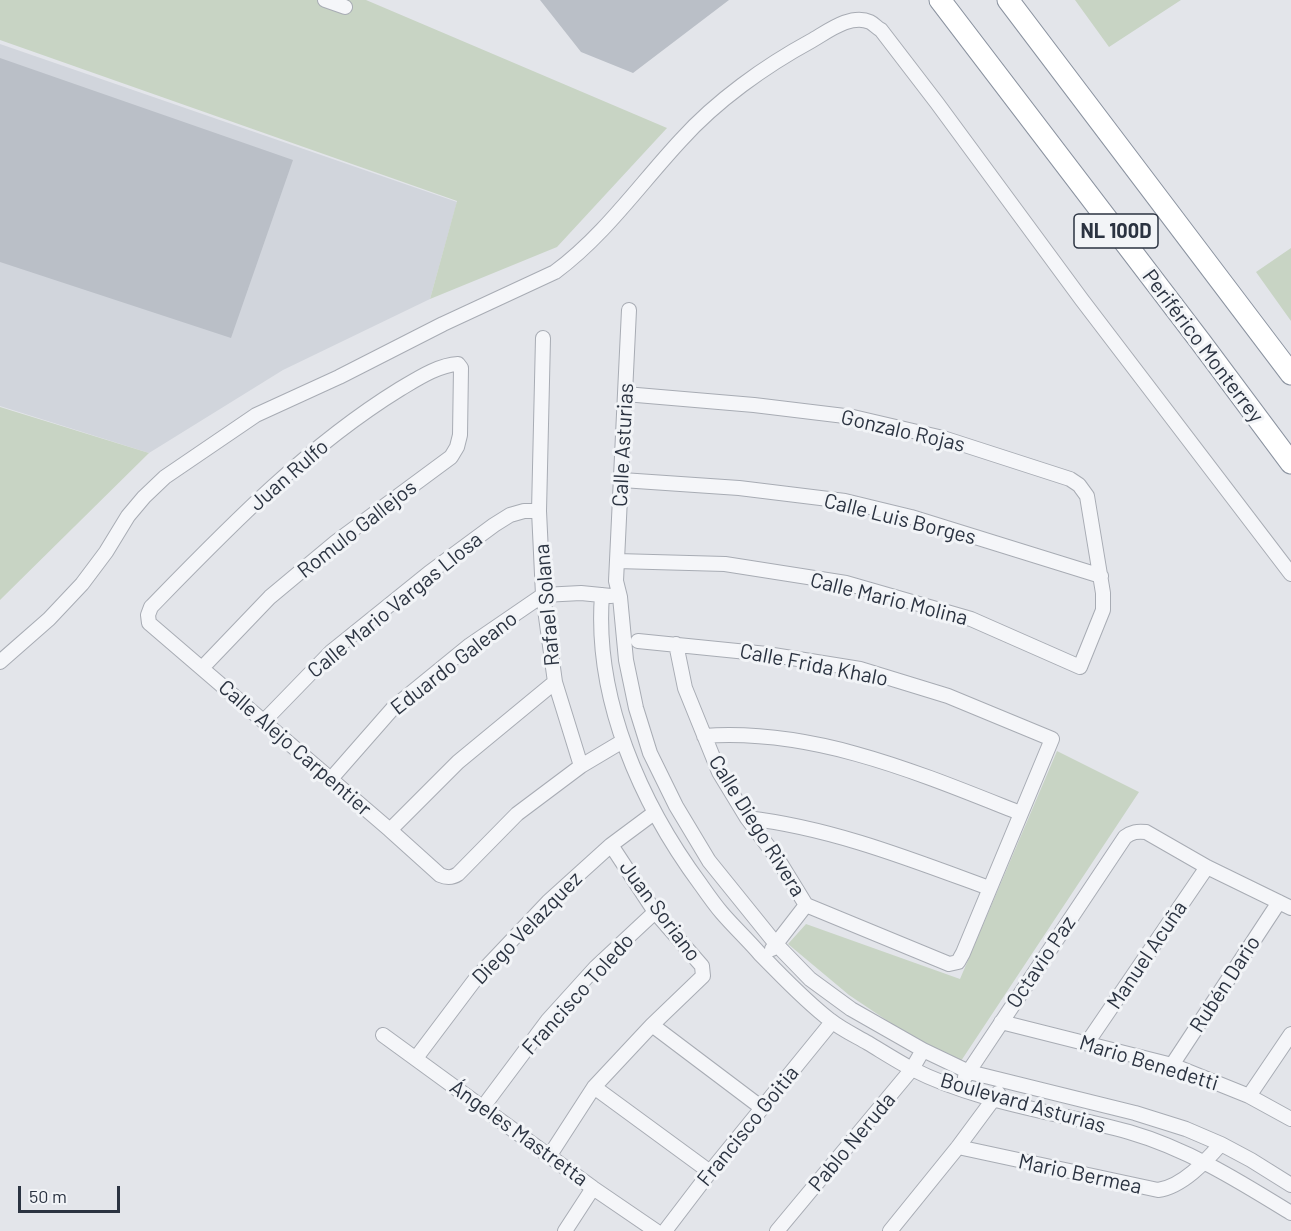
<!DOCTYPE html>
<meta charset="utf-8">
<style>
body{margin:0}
#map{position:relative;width:1291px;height:1231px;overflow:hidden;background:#e3e5ea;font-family:Barlow,sans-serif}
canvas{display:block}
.scale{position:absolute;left:18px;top:1186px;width:102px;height:27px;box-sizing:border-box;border:3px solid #2b3341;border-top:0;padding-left:8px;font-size:18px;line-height:21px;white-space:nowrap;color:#2b3341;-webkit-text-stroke:4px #f2f4f7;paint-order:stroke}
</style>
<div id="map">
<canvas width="1291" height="1231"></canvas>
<div class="scale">50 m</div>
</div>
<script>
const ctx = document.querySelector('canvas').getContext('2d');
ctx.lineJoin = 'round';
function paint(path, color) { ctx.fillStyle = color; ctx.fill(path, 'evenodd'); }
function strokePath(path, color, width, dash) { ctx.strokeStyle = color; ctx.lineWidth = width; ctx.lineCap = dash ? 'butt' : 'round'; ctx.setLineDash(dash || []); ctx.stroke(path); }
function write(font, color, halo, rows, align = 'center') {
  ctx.font = font + ' Barlow,sans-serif'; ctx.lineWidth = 6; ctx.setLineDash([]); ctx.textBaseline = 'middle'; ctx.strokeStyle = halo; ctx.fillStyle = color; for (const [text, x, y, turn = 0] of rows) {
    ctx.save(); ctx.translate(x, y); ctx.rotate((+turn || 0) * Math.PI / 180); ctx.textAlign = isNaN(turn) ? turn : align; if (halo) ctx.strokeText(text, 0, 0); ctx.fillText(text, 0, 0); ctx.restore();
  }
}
const built = new Path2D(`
 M0,44L457,202L430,299L283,370L149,453L0,406Z`);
const green = new Path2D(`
 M0,0H366L667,128L557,247L430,299L457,201L0,40Z
 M1075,0H1181L1109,47Z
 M1291,248V321L1256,272Z
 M0,407L149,453L0,600Z
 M1057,751L1139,792L961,1061L910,1036L849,995L788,944L806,924L960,979Z`);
const building = new Path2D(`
 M540,0H729L633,73L581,52Z
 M0,58L293,160L231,338L0,262Z`);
const minor = new Path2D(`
 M325,0L345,7
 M629,310L616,581L620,597L626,660L636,708L650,753L676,806L709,861L776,944L810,979L851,1009L923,1050L969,1072L1135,1113L1186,1129L1221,1144L1251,1160L1291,1185
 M543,338L539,511L543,595L555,682L581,766
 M622,480L739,488L845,501L911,517L1101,576
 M617,561L725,564L846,583L971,619L1080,667L1103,610V593L1087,496L1079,485L1070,479L943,438L853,417L754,405L625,394
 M602,595C594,699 641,804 701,885C708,895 715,905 722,913C734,927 748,940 760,954C783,977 804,1000 830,1020C841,1029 856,1036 868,1043C883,1052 897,1061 912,1069C979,1103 1057,1112 1129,1132C1188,1149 1239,1181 1291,1213
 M638,641L767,654L860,669L948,696L1052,739L963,953L958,962L949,964L806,905L779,861L747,818L719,772L685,688L676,644
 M0,662L49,619L82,584L106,552L128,516L144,497L165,477L256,415L339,377L443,324L555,272C604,236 640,184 681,140C716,101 765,66 811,41C827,32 851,13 870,22C874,24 877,28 881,30L937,103L1082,300L1291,574
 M202,668L270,597L336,542L451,457L457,447L460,435L461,368L458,364C438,365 417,379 400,389C306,447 228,528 151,607L148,615L149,623L390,830L440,875C447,878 452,878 458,874L517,814L581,766L623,741
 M264,721L331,652L429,573L494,525L510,515L524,511H539
 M704,736C814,728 919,773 1020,813
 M330,780L394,707L470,645L543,595L581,593L611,596
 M747,818C832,828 910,859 989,888
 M390,830L458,762L555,682
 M772,949L806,905
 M1001,1022L1172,1065L1249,1096L1291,1119
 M652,1025L762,1108
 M383,1035L593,1188L656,1231
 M1087,1043L1207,867
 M416,1058L477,977L548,902L611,845L654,813
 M1172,1065L1279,902
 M965,1077L1125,837C1132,832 1137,831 1146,832L1207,867L1291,908
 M594,1087L710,1172
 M1249,1096L1291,1034
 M483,1107L548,1020L596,967L655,912
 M958,1147L1158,1190C1182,1187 1206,1161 1221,1144
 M550,1155L594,1087L652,1025L703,976L702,966L655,912L611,845
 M565,1231L593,1188
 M665,1231L710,1172L832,1022
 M777,1231L912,1069L923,1050
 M890,1231L958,1147L998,1093`);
const highway = new Path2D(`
 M940,0L1200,341L1291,463
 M1008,0L1291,374`);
const shields = [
 [1116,231,84]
];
const shieldNames = [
 ["NL 100D",1116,231]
];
const streetNames = [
 ["Periférico Monterrey",1203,346,53],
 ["Gonzalo Rojas",903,431,13],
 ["Calle Asturias",623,445,-87],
 ["Juan Rulfo",289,475,-41],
 ["Calle Luis Borges",900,519,14],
 ["Romulo Gallejos",357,529,-38],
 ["Calle Mario Molina",889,599,14],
 ["Calle Mario Vargas Llosa",395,605,-39],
 ["Rafael Solana",547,605,-95],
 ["Eduardo Galeano",454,663,-38],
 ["Calle Frida Khalo",814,665,11],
 ["Calle Alejo Carpentier",295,748,41],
 ["Calle Diego Rivera",757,826,58],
 ["Juan Soriano",660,911,53],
 ["Diego Velazquez",527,928,-46],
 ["Manuel Acuña",1147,955,-56],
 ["Octavio Paz",1041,962,-56],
 ["Rubén Dario",1225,984,-57],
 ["Francisco Toledo",578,994,-48],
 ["Mario Benedetti",1149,1063,17],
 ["Boulevard Asturias",1023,1103,16],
 ["Francisco Goitia",748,1126,-51],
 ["Ángeles Mastretta",519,1133,36],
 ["Pablo Neruda",852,1142,-50],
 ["Mario Bermea",1080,1174,12]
];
paint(built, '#d1d5dc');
paint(green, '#c8d4c4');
paint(building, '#babfc7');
strokePath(minor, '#a8acb4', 16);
strokePath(highway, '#8b93a0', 23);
strokePath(minor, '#f5f6f9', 14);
strokePath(highway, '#fff', 21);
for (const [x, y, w] of shields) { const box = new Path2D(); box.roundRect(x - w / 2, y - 17, w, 34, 4.5); ctx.fillStyle = '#f2f4f7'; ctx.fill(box); strokePath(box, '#2b3341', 1.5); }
write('bold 20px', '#2b3341', null, shieldNames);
write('21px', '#2b3341', '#f2f4f7', streetNames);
</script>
